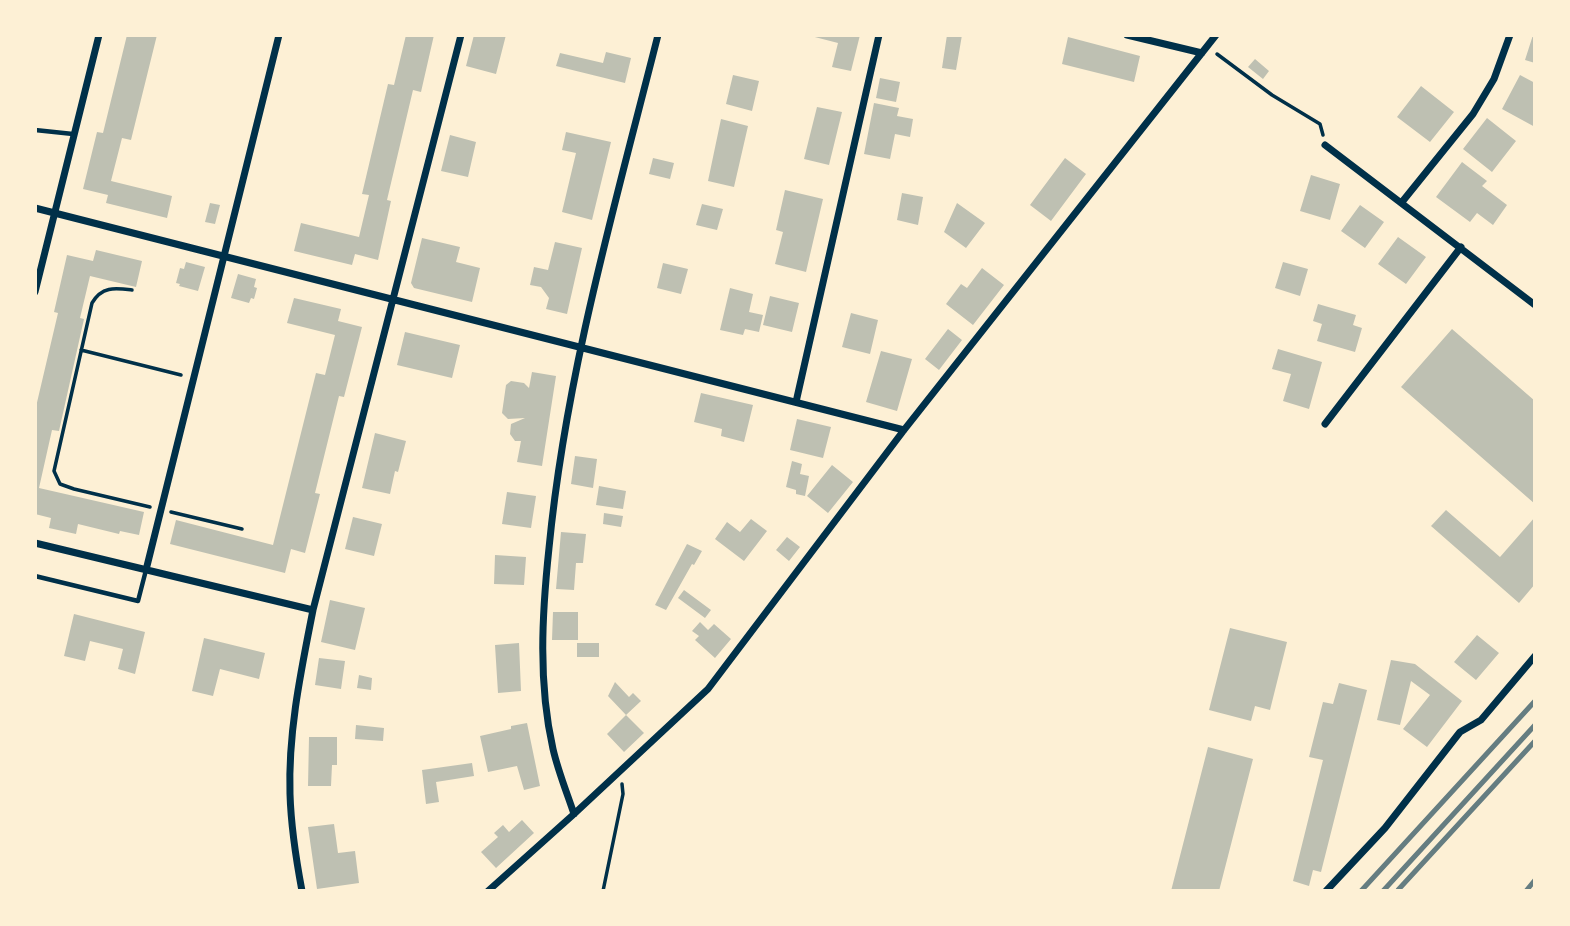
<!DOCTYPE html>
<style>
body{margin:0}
#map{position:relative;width:1570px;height:926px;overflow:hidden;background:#fdf0d5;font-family:"Noto Sans",sans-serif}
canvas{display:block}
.frame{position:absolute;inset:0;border:37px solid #fdf0d5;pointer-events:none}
</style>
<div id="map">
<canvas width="1570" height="926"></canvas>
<div class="frame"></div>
</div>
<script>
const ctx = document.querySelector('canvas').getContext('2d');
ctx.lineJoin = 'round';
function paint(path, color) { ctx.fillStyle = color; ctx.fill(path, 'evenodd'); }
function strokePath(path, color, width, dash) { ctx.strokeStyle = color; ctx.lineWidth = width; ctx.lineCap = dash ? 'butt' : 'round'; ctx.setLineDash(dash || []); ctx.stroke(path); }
const building = new Path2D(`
 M127,35H157L131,140L122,138L111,181L172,196L167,218L106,203L108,195L83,189L97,132L103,133Z
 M406,35H434L421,92L413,90L387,200L391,201L378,260L355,254L352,265L294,251L301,223L359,237L369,195L362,194L388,84L394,85Z
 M474,35H506L496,74L466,66Z
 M807,35H860L851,71L832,67L838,43Z
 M947,35H962L956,70L942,68Z
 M1533,35H1535V63L1525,60Z
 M1068,37L1140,56L1134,82L1062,64Z
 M606,52L631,58L625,83L556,66L560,53L603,63Z
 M1255,59L1269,71L1263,79L1248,67Z
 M733,75L759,81L752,111L726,104Z
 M1520,75L1535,83V127L1502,109Z
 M880,78L900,82L896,102L876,98Z
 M1421,86L1454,112L1430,142L1397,117Z
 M874,103L899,108L897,116L913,119L910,137L895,134L890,159L864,154Z
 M817,107L842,112L829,165L804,159Z
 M1487,118L1516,141L1492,172L1463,149Z
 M721,119L748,126L734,187L708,181Z
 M566,132L611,142L592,220L562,212L576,153L562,150Z
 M450,135L476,142L468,177L441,171Z
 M653,158L674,163L670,179L649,174Z
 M1065,158L1086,174L1051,221L1030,205Z
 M1462,162L1487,181L1482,186L1507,205L1493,225L1477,213L1470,222L1436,197Z
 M1311,175L1340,184L1330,220L1300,211Z
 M785,190L823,199L806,272L775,264L783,232L776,230Z
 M902,193L923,197L918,225L897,220Z
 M210,203L220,205L215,224L205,222Z
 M957,203L985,223L966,248L944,232Z
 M702,204L723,209L717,230L696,225Z
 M1360,205L1384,222L1365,248L1341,231Z
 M1398,237L1426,257L1406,284L1378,264Z
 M422,238L460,247L456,262L480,268L472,302L414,288L411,283Z
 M555,242L582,248L567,314L546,309L549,298L541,287L530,285L534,267L548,270Z
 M96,250L142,261L136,287L90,276L80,318L84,319L59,431L52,430L39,488L144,512L139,535L120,531L119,534L78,524L76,534L49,528L51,518L35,514V411L58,313L54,312L67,255L93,261Z
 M186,262L205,267L198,291L179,286L180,284L176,283L180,268L184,269Z
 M1283,262L1308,269L1300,296L1275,288Z
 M663,263L688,269L681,294L657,288Z
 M982,268L1004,285L973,325L946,304L961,284L967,288Z
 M238,274L256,279L254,287L257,288L254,299L251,298L249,303L231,298Z
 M730,288L753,294L749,312L763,315L759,332L745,329L743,335L720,330Z
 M770,296L799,303L792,332L763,325Z
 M294,298L341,309L338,321L362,327L344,397L339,396L315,493L320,494L305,553L291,549L285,573L170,544L176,520L273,545L316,373L325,375L335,335L287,323Z
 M1318,304L1356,315L1353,325L1362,328L1355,352L1317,341L1322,324L1313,321Z
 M851,313L878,320L870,354L842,347Z
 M948,329L962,340L939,370L925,359Z
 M1452,329L1535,401V504L1401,387Z
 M405,332L460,345L452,378L397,365Z
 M1278,349L1322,362L1309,409L1283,401L1291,374L1272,369Z
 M881,351L912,359L897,411L866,402Z
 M532,372L556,376L542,466L517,462L521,441H515L510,434L511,424L525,418L508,419L502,413L506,385L511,381L524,383L529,388Z
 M701,393L753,405L744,442L721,436L722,429L694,422Z
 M797,419L831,427L823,458L790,450Z
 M375,433L406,441L398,472L395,471L390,494L362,488Z
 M575,456L597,459L593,488L571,484Z
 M792,461L802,464L800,474L809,476L805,496L796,494V490L786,487Z
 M832,465L853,482L828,513L807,496Z
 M599,486L626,491L623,509L596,505Z
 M507,492L536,496L531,528L502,524Z
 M1446,510L1500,557L1535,517V584L1519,603L1431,526Z
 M604,513L623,516L621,527L603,524Z
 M353,517L382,524L374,556L345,549Z
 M751,519L767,531L744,561L715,539L727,522L740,532Z
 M561,532L586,534L583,563H576L574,590L556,589Z
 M787,537L800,547L789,561L776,550Z
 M687,544L702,551L694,565L692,564L666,610L655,605Z
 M495,555L526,557L524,585L494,584Z
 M684,590L711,610L705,618L678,598Z
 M330,600L365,608L355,650L321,642Z
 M553,612H578V640H552Z
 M74,614L145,632L135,674L118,669L123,649L90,641L85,661L64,656Z
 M700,622L708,630L714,624L731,639L715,658L695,640L699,636L692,631Z
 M1230,628L1287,642L1270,710L1255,706L1251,721L1209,710Z
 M1477,635L1499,653L1476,680L1454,662Z
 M204,638L265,653L259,679L220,669L213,696L192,691Z
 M519,643L521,691L498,693L495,645Z
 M577,643H599V657H577Z
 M319,658L345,661L341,689L315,685Z
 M1391,660L1415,664L1462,701L1427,747L1403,729L1430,695L1411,681L1400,725L1377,720Z
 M359,675L372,678L371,690L357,688Z
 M615,682L629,697L633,693L641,701L626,715L608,696Z
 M1339,683L1367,690L1321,872L1313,870L1309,886L1293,881L1323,760L1309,757L1323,702L1333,704Z
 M626,715L644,733L624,752L607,734Z
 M527,723L540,786L524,790L517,766L488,772L480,736L511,729V726Z
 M356,725L384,728L383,741L355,739Z
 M309,737H337V765H332L331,786H308Z
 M1208,747L1253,759L1219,891H1171Z
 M472,763L474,776L436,782L439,802L426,804L422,770Z
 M522,820L534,833L496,868L481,852L498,837L494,833L503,825L509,832Z
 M334,824L338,853L355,851L359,883L317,889L308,827Z`);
const path = new Path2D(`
 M1217,54L1272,95L1320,124L1323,135
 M132,290C115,288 102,286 92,303L54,471L60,484L74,489L150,507
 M81,350L181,375
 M171,512L242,529
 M603,891L623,794L622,784`);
const service = new Path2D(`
 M35,130L73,134
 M35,576L138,601L146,570`);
const minor = new Path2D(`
 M1127,35L1202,53
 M1325,145L1535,305
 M1402,202L1473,114L1494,79L1510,35
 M35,208L904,430
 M35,292L99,35
 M796,402L879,35
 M1325,424L1461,247
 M35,543L313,610
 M146,570L279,35
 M574,814C567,793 558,771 553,749C538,683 542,614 549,548C566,373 615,205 658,35
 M302,891C296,859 291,827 290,794C288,732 301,671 313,610L461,35
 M488,891L574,814L708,689L904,430L1216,35
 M1326,891L1385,828L1460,732L1481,720L1535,656`);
const rail = new Path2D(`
 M1398,890L1535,741
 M1361,891L1535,701
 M1383,891L1535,725
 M1526,891L1535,880`);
paint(building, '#bec0b2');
strokePath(path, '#003049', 3.5);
strokePath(service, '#003049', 4.5);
strokePath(minor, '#003049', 7);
strokePath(rail, '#657d81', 5);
</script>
